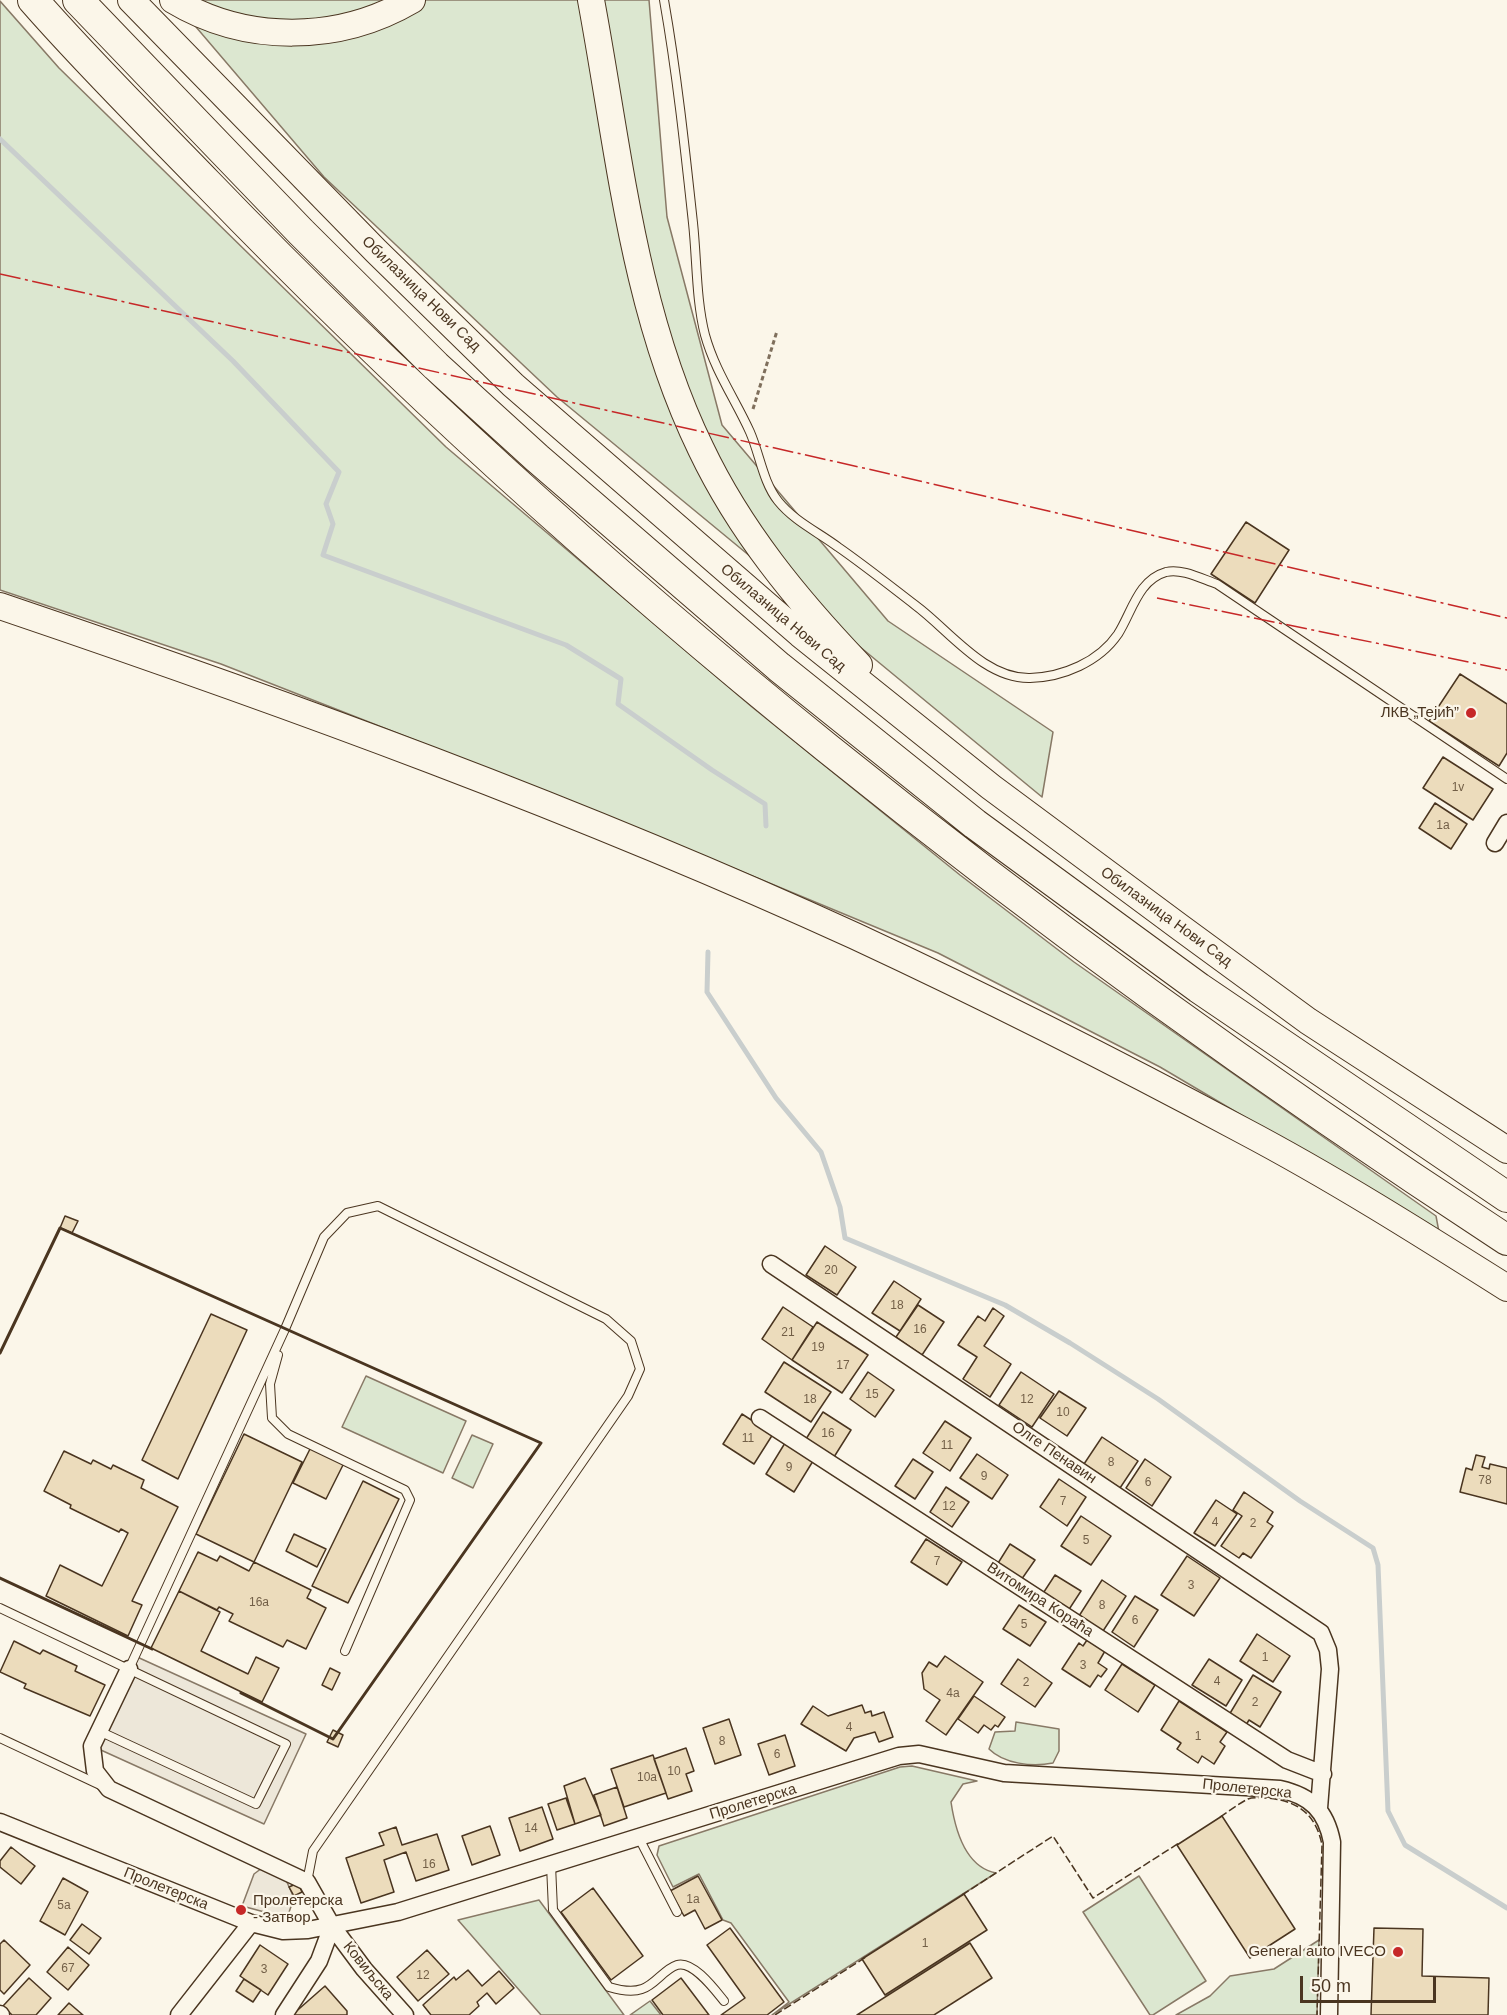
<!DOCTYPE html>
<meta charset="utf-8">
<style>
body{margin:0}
#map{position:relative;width:1507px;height:2015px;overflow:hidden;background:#fbf6e9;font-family:Arial,sans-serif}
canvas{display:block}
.scale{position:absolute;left:1300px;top:1976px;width:136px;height:27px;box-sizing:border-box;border:3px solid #4a3520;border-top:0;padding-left:8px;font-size:18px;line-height:21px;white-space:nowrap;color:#4a3520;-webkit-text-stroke:4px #fbf6e9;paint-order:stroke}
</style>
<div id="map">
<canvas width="1507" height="2015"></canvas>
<div class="scale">50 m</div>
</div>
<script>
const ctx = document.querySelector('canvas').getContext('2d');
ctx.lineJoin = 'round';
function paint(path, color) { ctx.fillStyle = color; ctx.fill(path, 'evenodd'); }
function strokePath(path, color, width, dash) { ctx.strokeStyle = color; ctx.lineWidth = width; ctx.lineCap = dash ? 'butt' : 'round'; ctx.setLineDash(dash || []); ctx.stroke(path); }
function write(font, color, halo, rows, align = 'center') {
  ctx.font = font + ' Arial,sans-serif'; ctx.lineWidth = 4.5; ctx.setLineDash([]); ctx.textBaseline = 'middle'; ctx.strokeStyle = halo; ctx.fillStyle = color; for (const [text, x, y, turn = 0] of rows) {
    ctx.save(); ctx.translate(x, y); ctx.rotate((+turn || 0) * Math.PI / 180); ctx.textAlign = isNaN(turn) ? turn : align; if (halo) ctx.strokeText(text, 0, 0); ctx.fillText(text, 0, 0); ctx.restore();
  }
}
const green = new Path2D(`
 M173,0H649L667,217L722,425L888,621L1053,732L1042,797L557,397L324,177Z
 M0,1L59,68L446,447L752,707L960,875L1074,962L1436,1216L1439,1232L1160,1067L938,953L593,810L221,664L0,590Z
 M366,1376L466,1421L443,1473L342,1427Z
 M472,1435L493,1444L473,1488L452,1478Z
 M1016,1722L1059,1729V1751L1053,1763C1032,1767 1004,1764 989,1749L995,1732L1015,1731Z
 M912,1766L977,1781L963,1784L951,1802C955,1829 965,1867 996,1873L772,2015L789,2002L731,1923L723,1920L699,1874L673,1887L657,1855L659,1846L900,1767Z
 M1139,1876L1206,1981L1153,2015H1150L1083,1912Z
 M539,1900L624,2015H541L458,1920Z
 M1319,1940L1317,2015H1176L1210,1996L1230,1976L1274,1969Z
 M650,2001L661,2015H630Z`);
const parking = new Path2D(`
 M135,1656L306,1734L264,1824L92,1746Z
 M262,1868L286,1880L294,1898L287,1918L242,1906L254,1874Z`);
const stream = new Path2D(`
 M0,139L233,361L339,472L326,504L333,524L323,555L566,645L621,679L618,704L712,770L765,804L766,826
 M708,952L707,992L776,1098L821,1152L840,1207L845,1238L1005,1305L1070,1343L1158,1399L1300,1501L1373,1548L1378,1565L1388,1811L1405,1845L1507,1908`);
const building = new Path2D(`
 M1246,522L1289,550L1255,603L1211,574Z
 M1460,674L1507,704V753L1499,766L1429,721Z
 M1443,757L1493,789L1473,820L1423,788Z
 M1435,803L1467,824L1451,849L1419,828Z
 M65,1216L78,1221L72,1233L60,1228Z
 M825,1246L856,1267L837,1295L806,1275Z
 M894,1281L921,1299L900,1331L872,1313Z
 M918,1305L944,1322L922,1355L896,1337Z
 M783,1307L813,1327L792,1360L762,1339Z
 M993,1308L1004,1316L984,1346L1011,1364L990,1397L963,1379L977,1357L958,1345L978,1316L985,1321Z
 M211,1314L247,1330L178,1479L142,1460Z
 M817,1322L868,1355L842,1393L792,1360Z
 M784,1362L831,1392L811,1422L765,1392Z
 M868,1372L894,1390L875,1417L850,1399Z
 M1021,1372L1054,1394L1032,1427L999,1405Z
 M1059,1391L1086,1408L1067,1436L1040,1418Z
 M823,1412L851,1430L834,1457L806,1439Z
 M742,1414L773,1434L754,1464L723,1444Z
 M945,1421L971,1438L950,1471L923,1453Z
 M244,1434L302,1462L254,1562L196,1534Z
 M1102,1437L1138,1461L1120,1488L1084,1464Z
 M785,1443L813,1461L794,1492L766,1474Z
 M311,1447L344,1463L326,1499L293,1483Z
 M64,1451L91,1464L93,1460L111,1469L113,1465L144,1480L141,1488L178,1507L132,1601L142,1605L128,1636L46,1596L60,1565L102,1586L128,1533L121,1529L119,1532L70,1508L71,1505L44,1491Z
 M977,1454L1008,1475L992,1499L960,1478Z
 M1476,1455L1485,1457L1482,1467L1489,1469L1490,1464L1507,1468V1504L1460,1492L1466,1468L1472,1470Z
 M913,1459L933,1472L915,1499L895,1486Z
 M1145,1459L1171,1477L1152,1506L1126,1488Z
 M1059,1479L1086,1497L1067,1526L1040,1507Z
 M363,1481L399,1499L348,1603L312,1586Z
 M946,1487L969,1502L952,1527L930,1512Z
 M1244,1492L1273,1512L1267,1522L1273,1526L1251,1558L1243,1553L1239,1558L1221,1546L1242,1516L1233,1510Z
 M1216,1500L1237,1514L1215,1546L1194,1533Z
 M1081,1516L1111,1536L1091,1565L1061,1546Z
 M294,1534L326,1549L317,1567L286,1551Z
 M926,1539L962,1562L947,1585L911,1562Z
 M1010,1544L1035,1560L1019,1583L995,1568Z
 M198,1552L217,1561L220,1556L249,1571L254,1562L311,1590L307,1598L326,1608L306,1649L287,1640L283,1647L229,1621L233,1614L219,1607L217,1610L179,1591Z
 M1187,1556L1220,1578L1194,1616L1161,1595Z
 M1055,1575L1081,1591L1066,1614L1040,1598Z
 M1102,1580L1126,1596L1103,1631L1079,1616Z
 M179,1591L220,1612L201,1651L248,1674L256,1657L279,1668L262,1702L151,1648Z
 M1135,1596L1158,1610L1134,1647L1112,1632Z
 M1019,1605L1046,1622L1030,1646L1003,1629Z
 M1257,1634L1290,1656L1273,1682L1240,1661Z
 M1087,1640L1105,1651L1098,1663L1107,1669L1101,1677L1098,1675L1090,1687L1062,1669L1079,1643L1083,1646Z
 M14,1641L40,1654L43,1650L77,1666L75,1671L105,1685L90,1716L24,1688L26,1684L0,1672Z
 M945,1656L983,1682L946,1735L926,1721L940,1700L924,1689L922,1673L929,1662L937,1667Z
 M1018,1659L1052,1683L1035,1707L1001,1684Z
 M1209,1659L1242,1680L1226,1706L1192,1685Z
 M1122,1664L1155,1685L1138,1712L1105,1690Z
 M330,1668L340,1673L332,1690L322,1685Z
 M1253,1675L1281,1692L1260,1727L1249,1720L1246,1725L1229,1715Z
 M974,1696L1005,1717L998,1727L995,1725L991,1730L984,1725L978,1733L958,1719Z
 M1179,1701L1227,1732L1220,1742L1225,1746L1214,1764L1202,1756L1198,1763L1177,1749L1181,1743L1161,1730Z
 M862,1705L865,1713L871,1711L872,1716L884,1712L893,1737L879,1742L875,1732L854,1738L846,1751L801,1724L813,1706L828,1716Z
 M729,1719L741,1755L715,1764L703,1728Z
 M333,1730L343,1735L338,1747L327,1742Z
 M785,1735L795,1766L769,1775L758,1744Z
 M686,1748L694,1771L686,1774L692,1791L668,1799L654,1759Z
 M653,1755L666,1793L624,1807L611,1769Z
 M585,1778L601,1815L575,1824L564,1786Z
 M617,1787L627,1818L604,1826L594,1795Z
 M566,1798L575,1824L557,1830L548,1804Z
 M542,1807L553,1839L520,1851L509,1818Z
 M1222,1816L1295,1929L1250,1958L1177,1845Z
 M490,1826L500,1855L472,1865L462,1836Z
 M396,1827L402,1845L437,1834L449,1870L416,1881L406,1852L384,1860L394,1892L361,1903L346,1858L384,1845L379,1833Z
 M11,1847L35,1866L21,1884L0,1867V1861Z
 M698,1876L722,1920L705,1929L695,1910L684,1916L670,1891Z
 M63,1878L88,1892L65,1935L40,1921Z
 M298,1883L302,1892L294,1896L289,1887Z
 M593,1888L643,1956L611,1980L561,1912Z
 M964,1894L987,1930L885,1995L862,1959Z
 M82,1924L101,1938L89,1954L70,1940Z
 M730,1928L784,2002L767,2015H721L745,1998L707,1945Z
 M1374,1928L1423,1929L1422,1976L1489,1978L1488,2015H1371Z
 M4,1940L30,1965L4,1994L0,1990V1944Z
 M970,1943L992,1978L934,2015H857Z
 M260,1945L288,1964L268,1995L240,1976Z
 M68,1947L89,1965L68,1990L47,1972Z
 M427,1950L449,1974L418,2001L397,1977Z
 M468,1970L482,1986L499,1971L514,1988L496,2004L487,1993L477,2002L479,2006L469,2015H431L423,2005L454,1977L456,1980Z
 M29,1978L51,1998L36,2015H12L3,2006Z
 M681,1978L709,2015H663L652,2000Z
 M244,1979L261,1990L253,2002L236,1991Z
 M325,1986L347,2011V2015H292Z
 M69,2003L83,2015H58Z`);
const path = new Path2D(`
 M753,409L777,331`);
const lane = new Path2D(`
 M664,0C677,74 685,149 693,223C697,260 696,300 705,335C715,371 735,399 750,432C760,455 763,482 778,501C794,521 818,532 838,547C864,565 889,585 915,605C949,630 984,679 1030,678C1063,677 1099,662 1118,634C1132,612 1138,580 1166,572C1182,568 1202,579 1217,584L1507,779
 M278,1355L270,1384L272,1418L288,1434L405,1490L410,1500L345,1651
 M0,1608L286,1744L256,1804L99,1731
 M129,1669L285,1329L324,1237L347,1213L378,1206L606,1319L631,1341L640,1369L628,1396L313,1851L307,1882
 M0,1738L100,1785
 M639,1838L677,1912
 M551,1865L553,1910L609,1987C619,1990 631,1993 642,1989C655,1985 664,1969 677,1965C693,1960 715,1990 724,2001`);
const street = new Path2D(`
 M1495,843L1507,823
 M771,1264L1321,1633L1328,1650L1330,1669L1319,1808
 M760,1418L1287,1760L1323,1774
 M129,1669L92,1746L95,1771L109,1789L307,1882L332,1926L364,1969L405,2015
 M0,1822L251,1923L283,1931L308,1930L398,1912L899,1756L919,1754L1004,1773L1280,1789C1311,1796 1326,1811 1332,1842L1329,2015
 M0,2014L1,2015
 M179,2015L251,1923
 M284,2015L319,1961L332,1926`);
const primary = new Path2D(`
 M131,0L376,251L513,385L800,634L991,787L1181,928L1308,1021L1507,1150
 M173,0C246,44 339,43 412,0
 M591,0C619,150 633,310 701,449C740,531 797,600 859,665
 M0,606C289,704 577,809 855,936C986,997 1115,1062 1242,1130C1333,1178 1420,1233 1507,1288`);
const highway = new Path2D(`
 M33,0C88,63 148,122 207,183C597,587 1037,933 1507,1240
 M78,0L301,232L436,366L537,458L779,667L975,824L1199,988L1507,1197`);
const fence = new Path2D(`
 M1220,1817C1229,1811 1238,1804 1248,1799C1253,1797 1260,1798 1266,1798C1297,1800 1316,1814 1322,1845L1317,2015
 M962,1895L1053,1836L1093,1898L1179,1843
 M775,2015L866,1957`);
const wall = new Path2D(`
 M0,1353L60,1228L541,1443L333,1739L241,1693
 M0,1578L152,1649`);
const power = new Path2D(`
 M0,274L868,469L1507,618
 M1157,598L1507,670`);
const markers = [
 [1471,713,6,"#c62828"],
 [241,1910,6,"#c62828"],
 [1398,1952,6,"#c62828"]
];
const numberNames = [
 ["1v",1458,788],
 ["1a",1443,826],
 ["20",831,1271],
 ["18",897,1306],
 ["16",920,1330],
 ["21",788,1333],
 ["19",818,1348],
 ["17",843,1366],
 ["15",872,1395],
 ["18",810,1400],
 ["12",1027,1400],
 ["10",1063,1413],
 ["16",828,1434],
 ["11",748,1439],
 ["11",947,1446],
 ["8",1111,1463],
 ["9",789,1468],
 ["9",984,1477],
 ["78",1485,1481],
 ["6",1148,1483],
 ["7",1063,1502],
 ["12",949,1507],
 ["4",1215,1523],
 ["2",1253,1524],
 ["5",1086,1541],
 ["7",937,1562],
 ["3",1191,1586],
 ["16a",259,1603],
 ["8",1102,1606],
 ["6",1135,1621],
 ["5",1024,1625],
 ["1",1265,1658],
 ["3",1083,1666],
 ["4",1217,1682],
 ["2",1026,1683],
 ["4a",953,1694],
 ["2",1255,1703],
 ["4",849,1728],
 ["1",1198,1737],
 ["8",722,1742],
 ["6",777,1755],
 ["10",674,1772],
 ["10a",647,1778],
 ["14",531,1829],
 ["16",429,1865],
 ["1a",693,1900],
 ["5a",64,1906],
 ["1",925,1944],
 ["67",68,1969],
 ["3",264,1970],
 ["12",423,1976]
];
const streetNames = [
 ["Обилазница Нови Сад",421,294,44],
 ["Обилазница Нови Сад",783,618,40],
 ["Обилазница Нови Сад",1166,917,36],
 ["Олге Пенавин",1054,1453,34],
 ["Витомира Кораћа",1040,1600,33],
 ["Пролетерска",1247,1789,6],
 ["Пролетерска",753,1802,-17],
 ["Пролетерска",166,1889,22],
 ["Ковиљска",368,1971,51]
];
const poiNames = [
 ["ЛКВ „Тејић”",1459,713],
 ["Пролетерска",253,1901,"left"],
 ["- Затвор",253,1918,"left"],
 ["General auto IVECO",1386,1952]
];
paint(green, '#dce7d0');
strokePath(green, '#887966', 1.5);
paint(parking, '#ede7d9');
strokePath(parking, '#887966', 1.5);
strokePath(stream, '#c9cecd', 5);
paint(building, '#ecdcbc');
strokePath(building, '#4a3520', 1.5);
strokePath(lane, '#4a3520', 10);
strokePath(street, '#4a3520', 19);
strokePath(primary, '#4a3520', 28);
strokePath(highway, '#4a3520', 32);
strokePath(path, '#7f6f5c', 3, [4.5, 3]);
strokePath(lane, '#fbf6e9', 8);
strokePath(street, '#fbf6e9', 16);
strokePath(primary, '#fbf6e9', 26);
strokePath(highway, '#fbf6e9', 30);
strokePath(fence, '#4a3520', 1.5, [8, 3]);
strokePath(wall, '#4a3520', 3);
strokePath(power, '#c62828', 1.5, [21, 4.5, 3, 4.5]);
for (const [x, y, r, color] of markers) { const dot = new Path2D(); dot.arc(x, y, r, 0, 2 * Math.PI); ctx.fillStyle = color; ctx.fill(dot); strokePath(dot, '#fbf6e9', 2); }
write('12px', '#725f47', null, numberNames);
write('15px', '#4a3520', '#fbf6e9', streetNames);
write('15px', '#4a3520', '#fbf6e9', poiNames, 'right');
</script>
